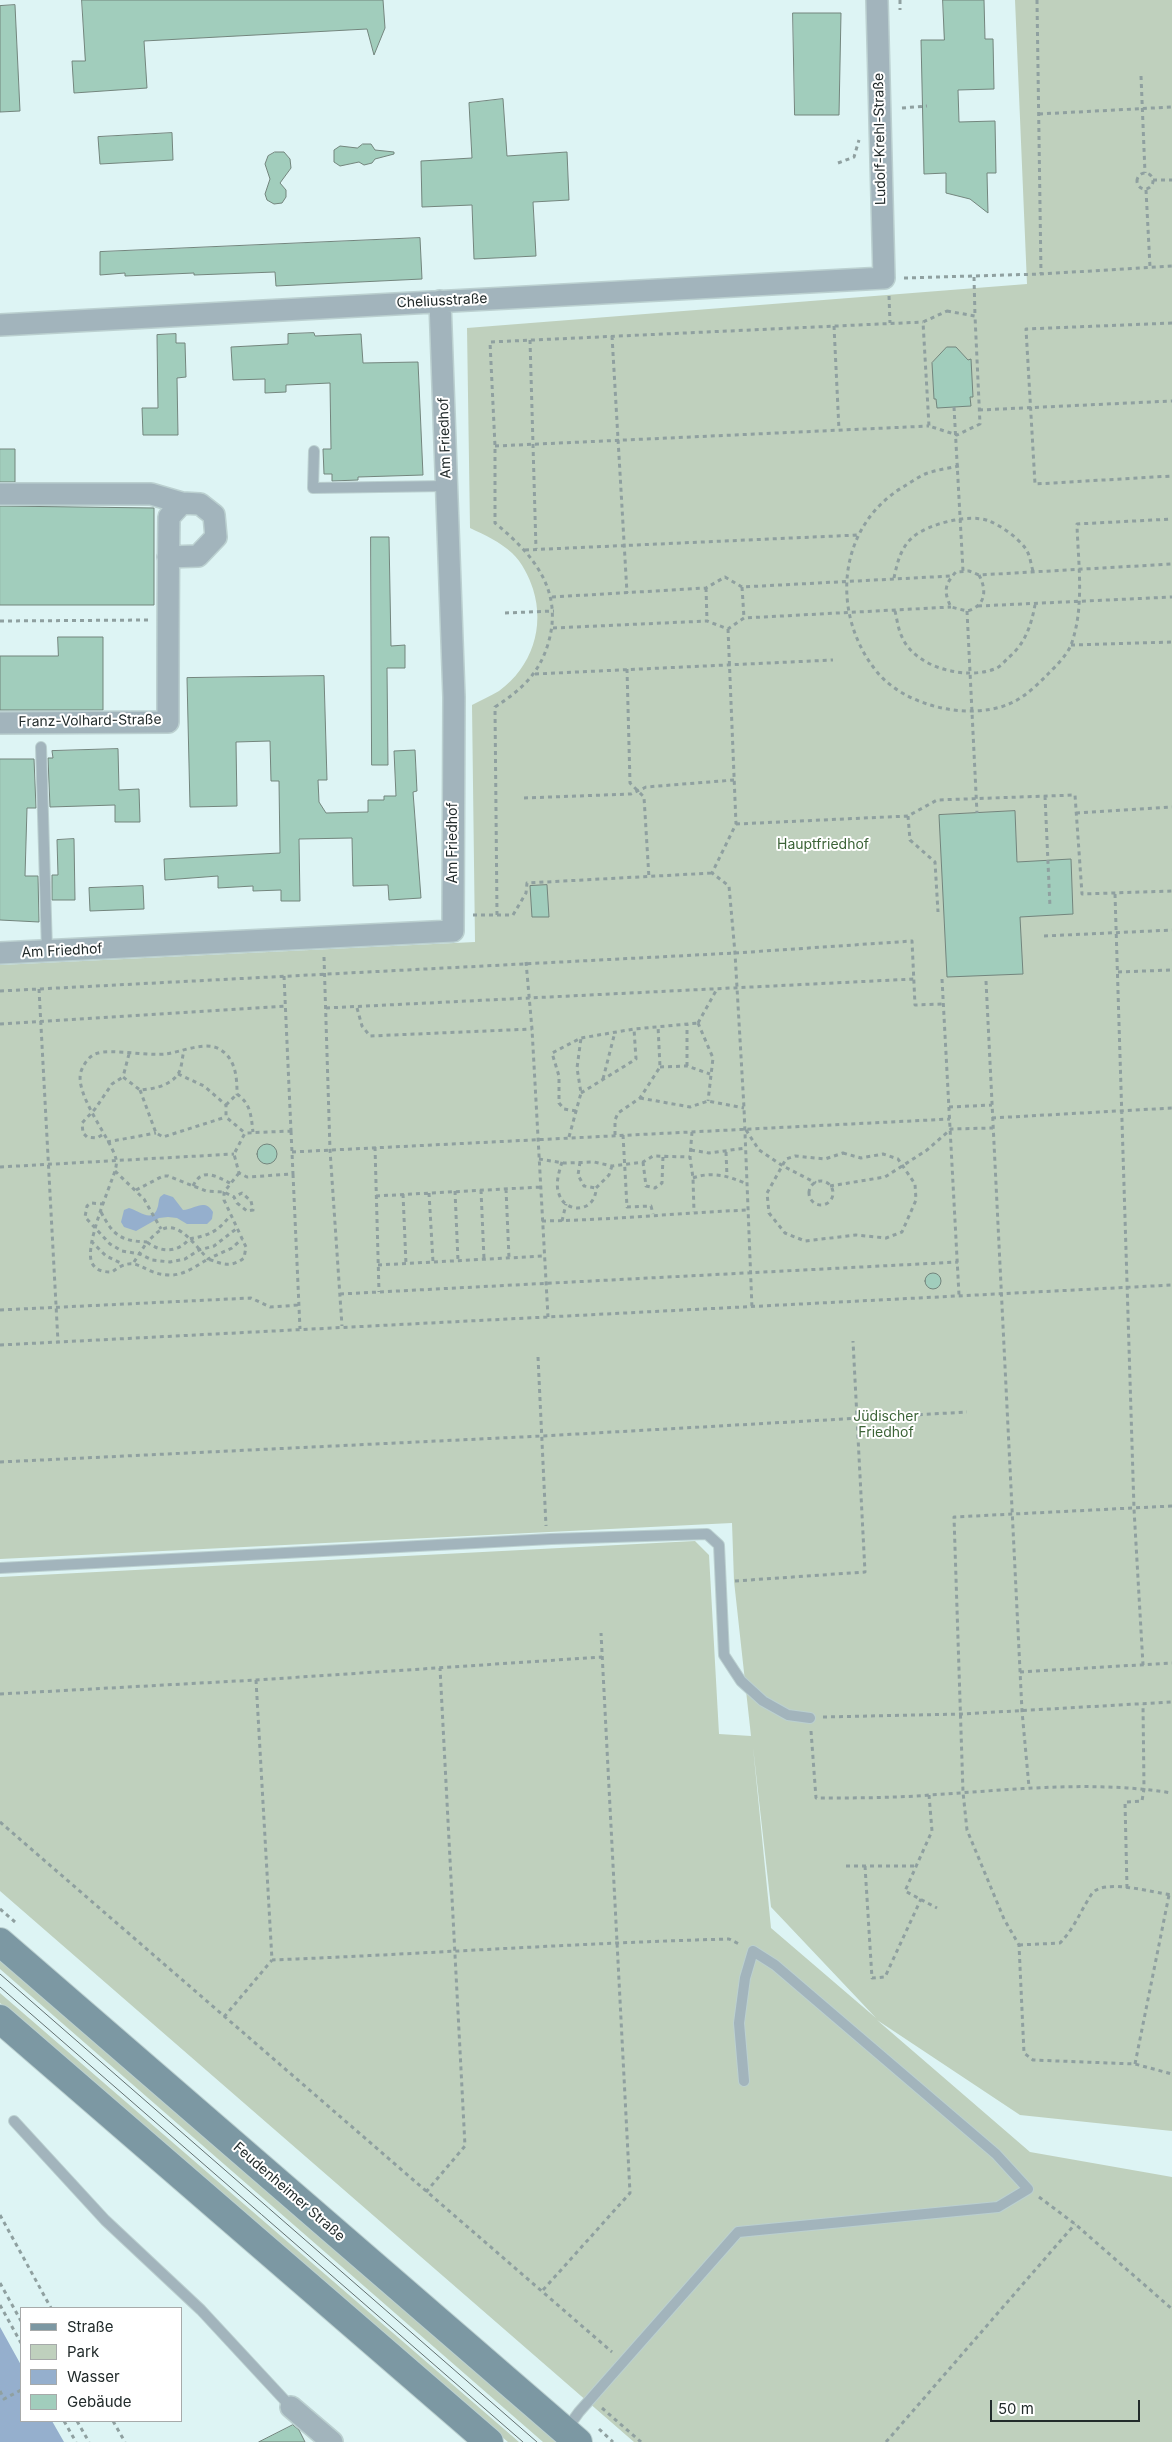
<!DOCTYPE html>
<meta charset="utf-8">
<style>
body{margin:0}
#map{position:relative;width:1172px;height:2442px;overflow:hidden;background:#ddf4f4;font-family:Inter,sans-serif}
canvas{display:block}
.legend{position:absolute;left:20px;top:2307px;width:162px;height:115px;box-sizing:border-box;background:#fff;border:1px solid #a7aaaa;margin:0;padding:6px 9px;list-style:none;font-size:15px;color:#222b2b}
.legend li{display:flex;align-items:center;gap:10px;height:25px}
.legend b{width:25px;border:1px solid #a7aaaa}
.scale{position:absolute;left:990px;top:2400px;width:150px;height:22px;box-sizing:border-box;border:2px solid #222b2b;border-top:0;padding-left:6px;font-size:15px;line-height:18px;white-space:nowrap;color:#222b2b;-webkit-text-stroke:4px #fff;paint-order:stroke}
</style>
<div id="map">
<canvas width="1172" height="2442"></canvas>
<ul class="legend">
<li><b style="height:6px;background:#7c98a3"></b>Straße</li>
<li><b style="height:14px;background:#bfd0bd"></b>Park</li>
<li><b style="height:14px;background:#95afcd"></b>Wasser</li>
<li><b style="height:14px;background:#a1cdbc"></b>Gebäude</li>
</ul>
<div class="scale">50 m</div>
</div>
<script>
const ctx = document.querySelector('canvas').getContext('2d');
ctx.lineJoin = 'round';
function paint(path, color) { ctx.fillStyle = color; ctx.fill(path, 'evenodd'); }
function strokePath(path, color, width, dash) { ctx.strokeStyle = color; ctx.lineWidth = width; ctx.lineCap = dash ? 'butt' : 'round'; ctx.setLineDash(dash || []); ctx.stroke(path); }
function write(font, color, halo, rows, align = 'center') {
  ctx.font = font + ' Inter,sans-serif'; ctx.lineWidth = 4; ctx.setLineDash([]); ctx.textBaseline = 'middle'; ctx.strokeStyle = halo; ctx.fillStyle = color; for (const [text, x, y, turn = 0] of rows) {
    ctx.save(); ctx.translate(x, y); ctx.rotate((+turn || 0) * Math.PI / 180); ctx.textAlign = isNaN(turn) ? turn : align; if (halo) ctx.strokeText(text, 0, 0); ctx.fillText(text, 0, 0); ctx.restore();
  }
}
const green = new Path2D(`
 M1015,0H1172V2131L1020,2115L877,2020L1030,2152L1172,2177V2442H634L0,1891V1577L695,1541L709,1555L719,1734L751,1736L734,1581L732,1523L0,1559V965L475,942L472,705C481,700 491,696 499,691C532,667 545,627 533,589C529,577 522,562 512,553C500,542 485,535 470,528L467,328L1027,284ZM753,1747L771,1907L876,2018L771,1928Z
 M0,1958L558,2442H543L0,1969Z
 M0,1993L519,2442H508L0,2003Z`);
const water = new Path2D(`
 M164,1194L173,1197L183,1210C195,1209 205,1198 213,1212L212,1219L207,1224H187L177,1218L168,1217L159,1218L136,1231L124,1227L121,1222L124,1210L129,1208C138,1210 152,1223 157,1209C159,1205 158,1201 160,1197Z
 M0,2327L21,2365V2421H52L64,2442H0Z`);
const building = new Path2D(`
 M82,0H383L385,28L374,55L367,29L144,41L147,88L74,93L72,61H85Z
 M943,0H984L985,39H993L994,89L958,90L959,122L995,121L996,173H987L988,213L970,199L946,193V173L924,174L921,40H944Z
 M15,5L20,111L0,112V6Z
 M793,13H841L839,115H795Z
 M503,99L507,156L567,152L569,200L533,202L536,256L474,259L472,205L422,207L421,161L472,158L469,103Z
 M172,133L173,160L100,164L98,137Z
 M363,144H371L375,150L394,152V154L375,159L372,163L364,165L359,162L340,166L334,162V150L340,146L357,148Z
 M275,152H284L290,159L291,168L280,183L286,190V197L282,203L274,204L267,200L265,194L270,179L265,164L268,156Z
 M420,238L422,279L276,286L275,272L194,275V273L125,276V273L100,275V252Z
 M314,333L315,336L361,334L363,363L418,362L423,475L358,477V480L332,481V474H324L323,449H331L330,383L286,385V392L265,393V379L233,380L231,347L288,344V334Z
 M176,334V343H185L186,377L177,378L178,435H143L142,408H158L157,335Z
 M947,347H956L968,360L971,359L973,397H970L971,406L937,408L936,399H934L932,363Z
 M0,449H15V482H0Z
 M0,506L154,508V605H0Z
 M371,537H389L391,646L405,645V668H387L388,765H372Z
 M58,637H103V710H0V656H58Z
 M324,676L327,780H318L319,802L326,813L368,812V800H384V796H396L394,751L415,750L417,791L413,792L421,898L389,900L388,885L353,886L352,838L299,839L300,901H281V890L253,891V886L218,888V876L165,880L164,859L280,853L279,781H271L270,741L236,742L237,806L190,807L187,678Z
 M118,749L119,790L139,789L140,822H115V805L50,807L48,758H53L52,751Z
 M0,759H34L36,808H27L25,876H38L39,922L0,920Z
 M1015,811L1017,862L1071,859L1073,914L1020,917L1023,974L947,977L939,815Z
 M74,839L75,900H52V875H58L57,840Z
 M547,885L549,917H532L530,886Z
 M143,886L144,909L90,911L89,888Z
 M257 1154a10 10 0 1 1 20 0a10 10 0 1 1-20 0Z
 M925 1281a8 8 0 1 1 16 0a8 8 0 1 1-16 0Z
 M293,2425L299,2430L305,2442H259Z`);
const path = new Path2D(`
 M900,0V10
 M1037,0L1041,274
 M1141,76L1145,173
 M902,108L927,106
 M1039,114L1172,107
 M838,163L854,157L859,140
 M1137 181a8 8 0 1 1 16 0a8 8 0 1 1-16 0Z
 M1153,180H1172
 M1146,190L1150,267
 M974,277L975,316
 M904,278L1041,274L1172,266
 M889,296L890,323
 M947,311L975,316L980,424L957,435L929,426L923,322Z
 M1172,323L1026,329L1035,484L1172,476
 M834,326L839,430
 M612,336L627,593
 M530,340L536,549
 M954,407L963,571
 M979,410L1172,401
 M495,446L929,426
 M959,466C948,468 936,470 925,474C918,477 910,483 903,487C837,527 830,614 877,672C905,706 968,721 1009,704C1024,698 1037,685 1048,674C1056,666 1067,655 1071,645C1085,607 1078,563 1077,524L1172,519
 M525,550L858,535
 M979,575C987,590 986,606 967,611L951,607C943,591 945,584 956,572L969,571L979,575L1172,564
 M894,578C897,563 901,547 913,537C928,524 970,513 989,521C1002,526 1018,538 1026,549C1030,555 1031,565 1033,571
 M742,587L744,618
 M706,588L707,621
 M552,597L706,588L725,577L742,587L951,576
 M978,606L1172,597
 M895,611C897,619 898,629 902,637C915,668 967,681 997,668C1001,666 1005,661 1008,658C1025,644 1031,626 1035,605
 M967,611L977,813
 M505,613L554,611
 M0,621L150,620
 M553,628L707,621L728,629L744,618L951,607
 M728,629L736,824L712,873L729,886L735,953L744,1108L752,1308
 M1071,645L1172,642
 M627,669L630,783L644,797L649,878
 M535,674L833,660
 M1045,796L1050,907
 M524,798L631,794L646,787L734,780
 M1076,813L1172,807
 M908,816L910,840L935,862L938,912
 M736,824L908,816L937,800L1075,795L1082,894L1172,891
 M1115,894L1134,1509L1143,1665
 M473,915H513L526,893L527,883L712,873
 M497,915L495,707C521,690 539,674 548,644C564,591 534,555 495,523V446L490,342L923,322
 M1044,936L1172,930
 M324,957L330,1150L342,1326
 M526,962L532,1029L548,1317
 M1118,972L1172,970
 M284,976L291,1131
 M942,979L959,1295
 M986,981L1022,1711L1029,1787
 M39,989L58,1342
 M0,991L735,953L912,941L915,1005L943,1004
 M326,1008L914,979
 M357,1008L362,1026L370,1036L532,1029
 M698,1023L713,1058L708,1101
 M698,1023L717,989
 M0,1024L286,1006
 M129,1054L123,1077L140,1090C153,1089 170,1086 178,1074C182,1069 182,1057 184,1050
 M687,1066V1024
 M660,1067L687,1066L710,1074
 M178,1074L204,1086L226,1105V1117L245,1133
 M603,1079L615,1032
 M140,1090L156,1133L163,1137L226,1117
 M581,1093L636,1059L634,1029
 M640,1098L690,1107L708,1101L744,1108
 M226,1105L237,1094
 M949,1107L992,1105
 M576,1111L564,1109L559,1103V1076L552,1053L581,1038L634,1029L698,1023
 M992,1118L1172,1108
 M746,1130L759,1150L783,1166L816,1183
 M291,1131L293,1174L247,1177L239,1173L234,1154L245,1133Z
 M692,1132L690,1157L693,1178L694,1212
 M102,1135L97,1138L87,1137L83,1133L82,1123L95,1109L112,1084L123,1077
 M615,1135V1120L618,1113L640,1098L660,1067L658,1026
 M623,1135L627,1207L651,1206L653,1214
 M569,1137L581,1093L577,1068L581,1038
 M107,1142L156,1133
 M375,1147L379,1292
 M691,1150L709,1153L746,1148
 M292,1152L950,1119
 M726,1152L727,1176
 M843,1153L861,1158L883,1154L898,1159L915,1184L916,1200L902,1232L886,1238L856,1235L805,1241L785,1233L769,1213L767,1193L786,1159L795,1156L825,1159Z
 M539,1159L564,1163L594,1162L612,1166L643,1162L653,1156L690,1157
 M562,1162C559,1172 555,1184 559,1194C565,1214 596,1213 596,1188L609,1175L612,1166
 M580,1162L578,1175L584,1186L596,1188
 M643,1162L646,1186L655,1188L662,1183L663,1156
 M0,1167L234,1154
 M115,1171L144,1199L161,1229
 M239,1173L224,1192V1200L246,1247L244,1258C231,1268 222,1264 208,1259C196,1266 183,1276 169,1275C142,1275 138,1252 112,1272C104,1272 96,1271 92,1263C84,1247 109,1189 115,1171C116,1167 117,1163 116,1159C111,1138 71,1091 82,1069C85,1062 90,1055 98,1053C112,1049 147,1056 166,1054C181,1052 207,1040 221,1050C236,1060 237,1078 237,1094C251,1104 251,1116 253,1132
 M293,1174L300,1329
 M693,1178C713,1171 728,1176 747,1184
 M809 1193a12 12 0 1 1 24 0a12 12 0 1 1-24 0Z
 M193,1186C202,1167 215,1176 230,1183
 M830,1186L885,1177L927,1150L951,1129L993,1128
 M506,1189L509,1258
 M136,1190L163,1176H168L206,1191L224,1192L234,1197L237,1203L247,1211L253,1210L251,1201L242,1193L234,1197
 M481,1190L484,1259
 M455,1191L458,1261
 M429,1193L433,1262
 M403,1194L406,1264
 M376,1196L541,1187
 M104,1204L91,1203L87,1206L85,1217L110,1244L122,1251L140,1254L152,1260L170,1262L185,1259L199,1250L214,1246L236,1229
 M101,1212C113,1235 120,1241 147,1242C152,1238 157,1231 163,1229C180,1221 198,1249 208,1259L232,1248L242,1239
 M542,1221C611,1220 679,1213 747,1210
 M562,1221L566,1204
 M91,1241L106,1256L123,1264
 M134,1262L147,1242C161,1253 178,1253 189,1239C210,1235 217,1232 230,1216
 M378,1265L544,1256
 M340,1294L958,1262
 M0,1310L251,1298L270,1307L299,1305
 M0,1345L1172,1285
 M538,1357L546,1526
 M0,1462L542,1436L967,1412
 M1172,1506L954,1517L963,1792L967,1830L1004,1919L1019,1945L1024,2053L1033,2060L1135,2064L1172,2074
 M735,1581L865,1572L853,1341
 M1020,1672L1172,1663
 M256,1680L272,1960C424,1954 576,1943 729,1939L741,1945
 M0,1694L256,1680L602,1657
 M823,1717L961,1714L1172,1702
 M811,1731L816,1798C854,1798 892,1798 930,1795C1010,1790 1092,1780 1172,1793
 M929,1795L932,1831L905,1891L937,1908
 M0,1822L612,2352
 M846,1866H915
 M865,1866L872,1978L885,1977L921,1899
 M1127,1888L1125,1802L1142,1801L1144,1789L1143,1704
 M0,1909L15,1922
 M1019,1945L1060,1943C1074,1929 1080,1912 1091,1895C1101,1877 1154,1893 1172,1895
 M224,2017L272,1960
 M1135,2064L1169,1895
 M426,2192L465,2146L440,1668
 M1039,2197L1075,2224L1172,2309
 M0,2215L51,2308
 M0,2283L21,2321
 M543,2290L630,2193L601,1633
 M0,2305L21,2343
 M0,2391L4,2399L21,2390
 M602,2408L641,2442
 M64,2421L76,2442
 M77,2421L89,2442
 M113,2421L125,2442
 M599,2429L613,2442
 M886,2442L1075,2224`);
const lane = new Path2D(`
 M314,451L313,488L446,486
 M41,747L47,951
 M0,1568L551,1539L707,1534L719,1545L724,1655L741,1681L763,1701L788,1715L810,1718
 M14,2121L105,2220L201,2310L291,2407
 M566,2430L579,2412L738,2232L998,2207L1028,2189L996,2154L775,1965L753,1951L745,1978L739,2023L744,2081`);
const street = new Path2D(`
 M0,325L884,278L877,0
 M0,494H151L182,503
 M0,723L168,722C168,654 168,585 169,517L182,503L200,504L214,515L216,537L198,556L168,557
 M0,953L453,931L454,697L440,301
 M291,2407L332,2442`);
const secondary = new Path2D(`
 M0,1942L578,2442
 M0,2019L489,2442`);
const tram = new Path2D(`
 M0,1974L537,2442
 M0,1987L523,2442`);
const streetNames = [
 ["Ludolf-Krehl-Straße",880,139,-91],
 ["Cheliusstraße",442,301,-3],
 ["Am Friedhof",445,438,-92],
 ["Franz-Volhard-Straße",90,721,-1],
 ["Am Friedhof",453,843,-90],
 ["Am Friedhof",62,951,-3],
 ["Feudenheimer Straße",289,2192,41]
];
const parkNames = [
 ["Hauptfriedhof",823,845],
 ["Jüdischer",886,1417],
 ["Friedhof",886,1433]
];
paint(green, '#bfd0bd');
paint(water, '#95afcd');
paint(building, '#a1cdbc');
strokePath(building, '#73857d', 1);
strokePath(lane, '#bbd0d0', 12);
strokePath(street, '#bbd0d0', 24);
strokePath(secondary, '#bbd0d0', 30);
strokePath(path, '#8fa0a0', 3, [4, 4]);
strokePath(lane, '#a2b4bc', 10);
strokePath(street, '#a2b4bc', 21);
strokePath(secondary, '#7c98a3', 28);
strokePath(tram, '#637171', 1);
write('14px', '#222b2b', '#fff', streetNames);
write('14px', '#3c6337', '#fff', parkNames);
</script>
